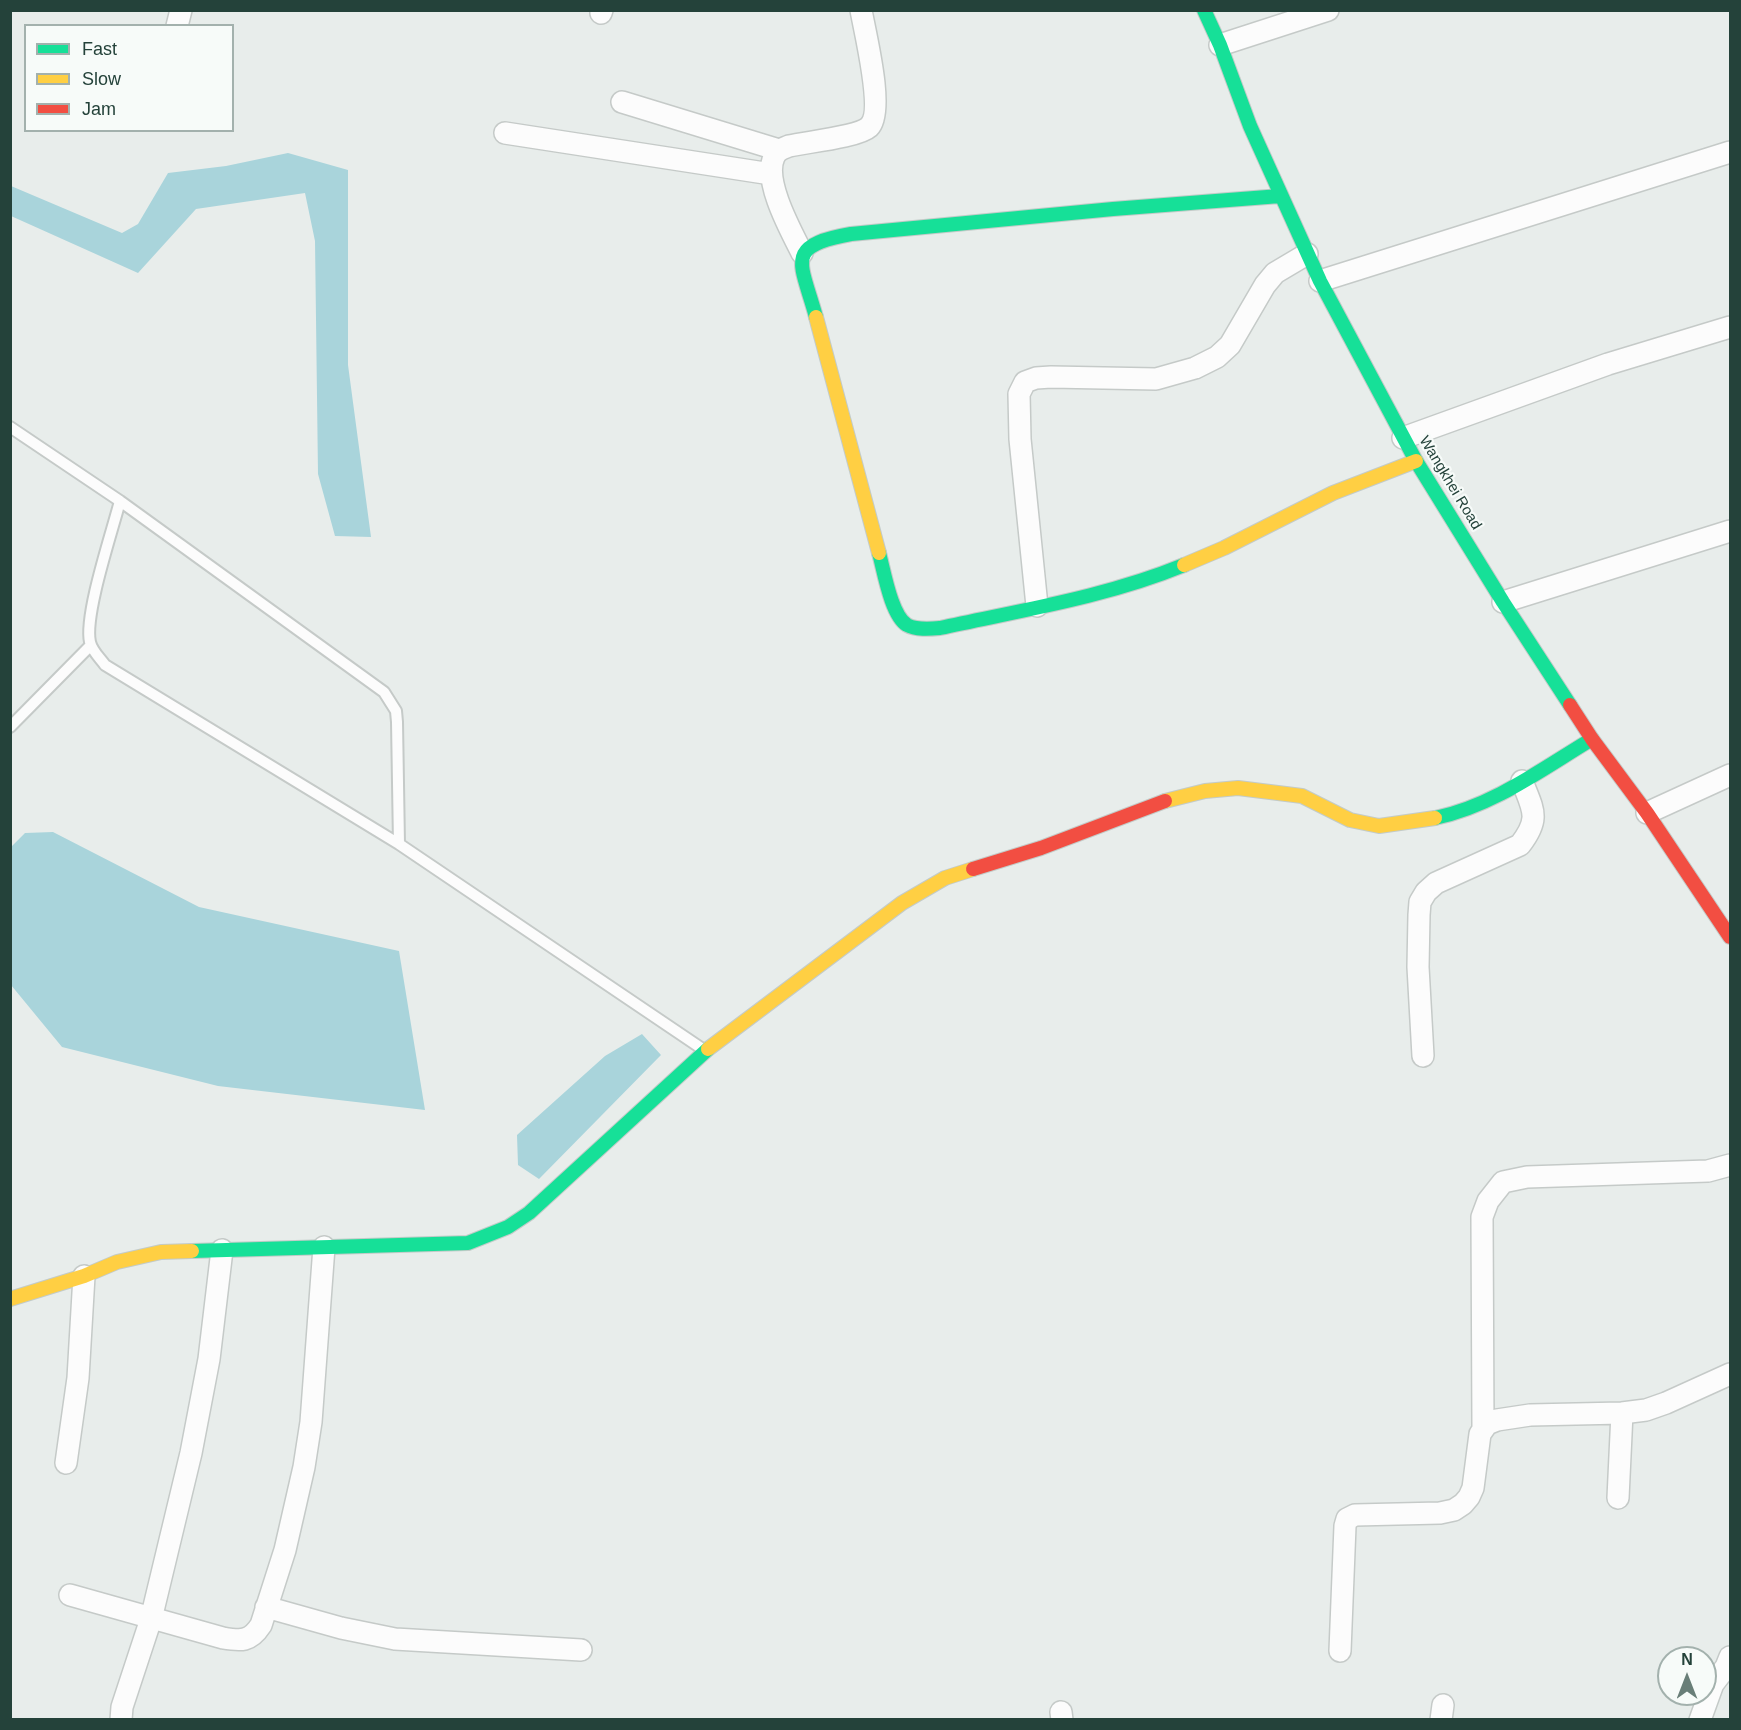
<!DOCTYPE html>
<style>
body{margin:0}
#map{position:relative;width:1741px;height:1730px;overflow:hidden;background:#e8edeb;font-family:Helvetica,sans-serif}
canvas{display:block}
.frame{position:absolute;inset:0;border:12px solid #24423a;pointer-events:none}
.legend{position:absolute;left:24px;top:24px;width:210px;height:108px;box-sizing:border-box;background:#f7fbf9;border:2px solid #a3b1ad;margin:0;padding:8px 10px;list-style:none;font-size:18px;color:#24423a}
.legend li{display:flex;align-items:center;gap:12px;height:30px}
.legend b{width:30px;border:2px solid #a3b1ad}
.north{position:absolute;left:1657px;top:1646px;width:60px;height:60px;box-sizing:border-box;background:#f7fbf9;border:2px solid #a3b1ad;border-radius:50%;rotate:0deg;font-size:16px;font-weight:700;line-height:24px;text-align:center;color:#24423a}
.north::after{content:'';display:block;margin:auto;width:21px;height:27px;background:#697e78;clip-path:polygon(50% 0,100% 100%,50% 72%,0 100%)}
</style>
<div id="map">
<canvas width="1741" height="1730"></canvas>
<div class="frame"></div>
<ul class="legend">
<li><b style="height:8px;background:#16e098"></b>Fast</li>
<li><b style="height:8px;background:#ffcf43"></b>Slow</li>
<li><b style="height:8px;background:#f24e42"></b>Jam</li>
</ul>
<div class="north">N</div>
</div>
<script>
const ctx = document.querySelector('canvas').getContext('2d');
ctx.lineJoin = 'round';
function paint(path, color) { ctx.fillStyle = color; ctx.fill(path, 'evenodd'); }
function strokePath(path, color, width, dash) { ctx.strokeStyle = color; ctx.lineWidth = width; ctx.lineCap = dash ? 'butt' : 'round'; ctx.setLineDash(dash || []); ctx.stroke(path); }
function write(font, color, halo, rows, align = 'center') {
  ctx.font = font + ' Helvetica,sans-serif'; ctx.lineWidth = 4.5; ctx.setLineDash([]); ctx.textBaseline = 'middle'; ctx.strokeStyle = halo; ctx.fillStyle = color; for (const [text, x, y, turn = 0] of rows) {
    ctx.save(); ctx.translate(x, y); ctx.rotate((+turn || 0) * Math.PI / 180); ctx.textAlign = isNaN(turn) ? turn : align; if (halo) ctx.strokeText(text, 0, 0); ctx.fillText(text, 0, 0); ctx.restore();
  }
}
const water = new Path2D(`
 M288,153L348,170V365L371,537L335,536L318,474L315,241L305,193L196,209L138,273L11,216V186L122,233L138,224L168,173L226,166Z
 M53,832L199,907L399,951L425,1110L218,1086L62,1047L11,985V847L25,833Z
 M642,1034L661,1055L539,1179L518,1165L517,1135L605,1056Z`);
const lane = new Path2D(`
 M10,427L120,501L384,692L396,711L397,722L399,844
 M120,501C112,532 84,615 90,642C92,651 100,658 105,665L399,844L704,1050
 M10,727L91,645`);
const street = new Path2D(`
 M601,13L602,10
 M177,26L181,10
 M1220,45L1328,10
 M622,102L779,150
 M505,133L771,174
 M802,253C791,231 763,181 774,157C777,150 782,149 789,146C806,142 858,137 869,127C885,112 865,33 861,10
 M1320,281L1730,152
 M1403,438L1608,364L1730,327
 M1503,602L1730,531
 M1037,606L1020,439L1019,394L1025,382L1036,378L1051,377L1156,379L1195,368L1217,357L1230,345L1265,285L1275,273L1307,254
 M1647,813L1730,775
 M1423,1056L1418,967L1419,915L1420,902L1426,892L1436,883L1520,845C1541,818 1533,810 1522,781
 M1483,1428L1482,1217L1488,1201L1503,1182L1527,1177L1708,1171L1730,1165
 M66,1463L78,1378L84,1276
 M1618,1498L1622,1413
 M70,1595L223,1638C241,1641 250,1642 261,1625L285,1550L304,1467L311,1422L324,1247
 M266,1607L341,1628L395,1639L581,1650
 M1340,1651L1345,1526L1347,1519L1355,1515L1440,1513L1454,1510L1463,1504L1469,1497L1473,1488L1480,1434L1487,1424L1497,1420L1530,1415L1622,1413L1646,1410L1666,1403L1730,1374
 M1061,1712L1062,1720
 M121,1720L122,1707L151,1619L191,1453L209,1359L222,1250
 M1441,1720L1443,1705
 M1700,1720L1713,1684L1726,1667L1730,1657`);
const fast = new Path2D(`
 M1204,10L1220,45L1250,126L1320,281L1416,461L1503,602L1570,705
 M816,317C801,262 783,246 851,234L1113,209L1280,196
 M879,553C884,571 891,615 907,625C916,630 929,629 940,628C1022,610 1106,597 1184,565
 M1435,818C1493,806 1542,769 1592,739
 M192,1251L468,1243L508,1227L529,1213L708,1049`);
const slow = new Path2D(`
 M816,317L879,553
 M1184,565L1224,548L1333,493L1416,461
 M1165,801L1205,791L1238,788L1302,796L1350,820L1379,826L1435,818
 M708,1049L902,903L945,878L973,869
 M10,1299L84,1276L117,1262L161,1252L192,1251`);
const jam = new Path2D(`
 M1570,705L1592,739L1647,813L1730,937
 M973,869L1041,848L1165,801`);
const streetNames = [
 ["Wangkhei Road",1450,483,59]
];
paint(water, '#a9d4db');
strokePath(lane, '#c5cac8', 14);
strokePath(street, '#c5cac8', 24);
strokePath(fast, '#c3cbc8', 16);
strokePath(slow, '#c3cbc8', 16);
strokePath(jam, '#c3cbc8', 16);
strokePath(lane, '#fcfcfc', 10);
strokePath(street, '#fcfcfc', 21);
strokePath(fast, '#16e098', 14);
strokePath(slow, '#ffcf43', 14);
strokePath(jam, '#f24e42', 14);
write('15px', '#24423a', '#f7fbf9', streetNames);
</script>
